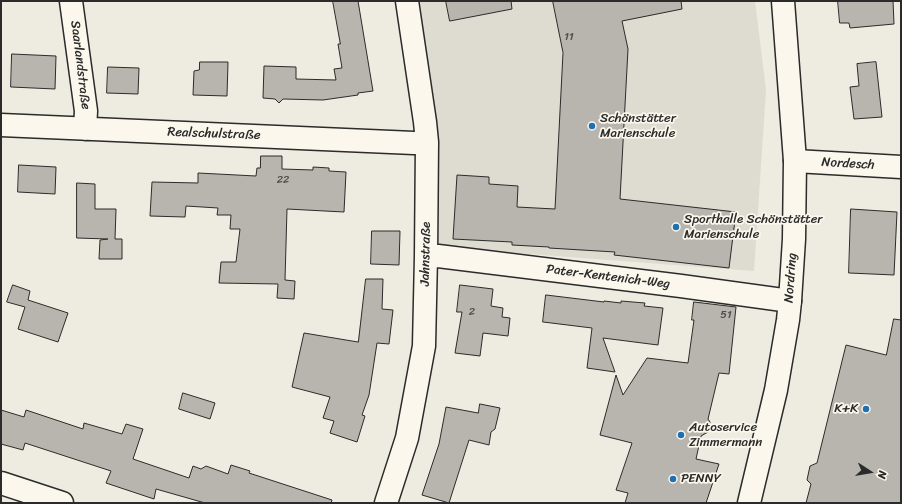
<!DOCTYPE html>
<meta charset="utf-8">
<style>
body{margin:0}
#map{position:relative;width:902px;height:504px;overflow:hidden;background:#eeebe0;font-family:Sriracha,sans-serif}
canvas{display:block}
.frame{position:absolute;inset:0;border:2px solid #2b2b2b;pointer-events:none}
.north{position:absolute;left:850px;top:452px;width:40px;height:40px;-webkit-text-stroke:3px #fbf7ec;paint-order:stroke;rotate:102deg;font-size:11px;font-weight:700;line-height:16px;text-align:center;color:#2b2b2b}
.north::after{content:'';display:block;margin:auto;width:14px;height:18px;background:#2b2b2b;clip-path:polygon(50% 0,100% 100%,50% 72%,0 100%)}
</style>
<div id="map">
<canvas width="902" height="504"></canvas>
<div class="frame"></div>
<div class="north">N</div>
</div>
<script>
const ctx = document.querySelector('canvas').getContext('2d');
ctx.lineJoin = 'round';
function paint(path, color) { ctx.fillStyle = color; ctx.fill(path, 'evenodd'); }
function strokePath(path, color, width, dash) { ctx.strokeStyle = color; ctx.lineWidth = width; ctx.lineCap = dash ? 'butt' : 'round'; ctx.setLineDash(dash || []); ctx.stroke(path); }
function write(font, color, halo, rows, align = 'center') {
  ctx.font = font + ' Sriracha,sans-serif'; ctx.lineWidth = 3.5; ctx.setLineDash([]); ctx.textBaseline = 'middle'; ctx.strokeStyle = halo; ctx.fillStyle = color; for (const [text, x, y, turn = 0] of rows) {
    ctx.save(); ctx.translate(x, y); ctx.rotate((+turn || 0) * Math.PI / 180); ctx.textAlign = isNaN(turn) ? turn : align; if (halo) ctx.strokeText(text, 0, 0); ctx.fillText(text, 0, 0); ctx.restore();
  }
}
const built = new Path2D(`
 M416,1H755L766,90L754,271L436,247L438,130Z`);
const building = new Path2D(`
 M333,1H358L373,91L358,93V95L323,100L283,99L279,103L275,99L263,98L264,66L296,67V79L336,80L334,69L342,68L338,44H340Z
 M446,1H511L512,9L450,21Z
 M553,1H681L682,9L622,21L628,49L620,199L736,212L729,268L614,255L615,252L549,248V247L512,245V242L453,239L457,175L489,177V184L518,186L517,207L555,209L563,53Z
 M838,1H893L894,24L850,28L849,23H840Z
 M12,54L56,56L55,89L11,87Z
 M200,62H228L227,96L193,95L194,71L199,70Z
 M876,62L882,117L854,119L850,87L859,86L857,64Z
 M108,67L139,68L138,94L107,93Z
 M261,156H282V169L313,170V167L329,168V171L346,172L344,212L287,209L285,280L295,281L294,299L277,298L278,284L219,283L221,262H236L240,229H230L231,215H217L218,208L186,206L185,217L150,216L152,182L198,183V173L256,176L257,168H260Z
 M19,165L56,167L55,194L18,192Z
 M77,183L95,184V209H116L115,239H122V259H99L100,240L108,239L77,238Z
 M851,209L897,212L894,275L849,273Z
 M372,231H400L399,265L371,264Z
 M366,279H383L382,309L393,310L389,344L377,343L369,395L362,415L365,416L357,442L330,433L334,421L323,418L330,397L292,387L304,333L358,342Z
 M13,285L30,291L28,300L68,313L58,342L18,329L25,307L7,302Z
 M460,285L493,289L491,306L503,308L502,317L510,318L508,336L483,333L480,356L455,353L462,312H457Z
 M546,295L604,302V301L621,303V301L645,303L644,306L663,308L658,345L603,338L615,372L587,368L592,328L543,322Z
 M694,302L736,307L729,374L719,373L708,419L710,422L708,432L701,436L696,459L719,464L706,503H625L628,493L616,490L632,443L600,435L616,375L623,395L647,358L688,363L694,320H692Z
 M894,319L901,320V503H806L811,484L807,480L810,466L817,463L846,345L886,355Z
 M183,393L215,403L210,419L179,409Z
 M480,404L500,408L495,429L491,432L489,445L469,440L449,503L422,495L439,444L446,407L478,413Z
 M1,410L24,417L26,410L83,429L84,423L122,434L126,424L143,429L133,459L189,478L193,466L201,469L206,466L228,474L231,465L250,471L249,473L332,500L331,503H205L156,489L154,499L106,483L111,471L25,443L23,450L1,444Z`);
const minor = new Path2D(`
 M71,1L86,111L85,129
 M1,125L414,143L427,142
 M795,161L901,167
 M426,256H438L681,286L790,301
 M386,503L407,438L424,346L426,256L427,142L425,122L407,1`);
const major = new Path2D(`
 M1,483L62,503
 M749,503L776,390L788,320L790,301L794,239L795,161L783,1`);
const markers = [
 [592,126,4,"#1f6fb2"],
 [676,227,4,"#1f6fb2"],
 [866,409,4,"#1f6fb2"],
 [681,435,4,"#1f6fb2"],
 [673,479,4,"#1f6fb2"]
];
const numberNames = [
 ["11",569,37],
 ["22",283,180],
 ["2",472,312],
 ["51",726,315]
];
const streetNames = [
 ["Saarlandstraße",80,65,83],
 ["Realschulstraße",214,134,2],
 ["Nordesch",848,164,3],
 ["Jahnstraße",426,254,-89],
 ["Pater-Kentenich-Weg",608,277,7],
 ["Nordring",791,278,-86]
];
const poiNames = [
 ["Schönstätter",600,119],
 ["Marienschule",600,134],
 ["Sporthalle Schönstätter",684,220],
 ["Marienschule",684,235],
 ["K+K",858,409,"right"],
 ["Autoservice",689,428],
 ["Zimmermann",689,443],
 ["PENNY",681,479]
];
paint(built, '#dedbd1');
paint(building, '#b8b5ae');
strokePath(building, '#2b2b2b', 1);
strokePath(minor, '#2b2b2b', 25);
strokePath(major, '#2b2b2b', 25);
strokePath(minor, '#fbf7ec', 22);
strokePath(major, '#fbf7ec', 22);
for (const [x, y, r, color] of markers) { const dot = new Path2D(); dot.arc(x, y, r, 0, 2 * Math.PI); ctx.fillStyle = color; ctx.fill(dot); strokePath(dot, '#fbf7ec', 1.5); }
write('11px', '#4e4e4c', null, numberNames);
write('13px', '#2b2b2b', '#fbf7ec', streetNames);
write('13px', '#2b2b2b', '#fbf7ec', poiNames, 'left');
</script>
